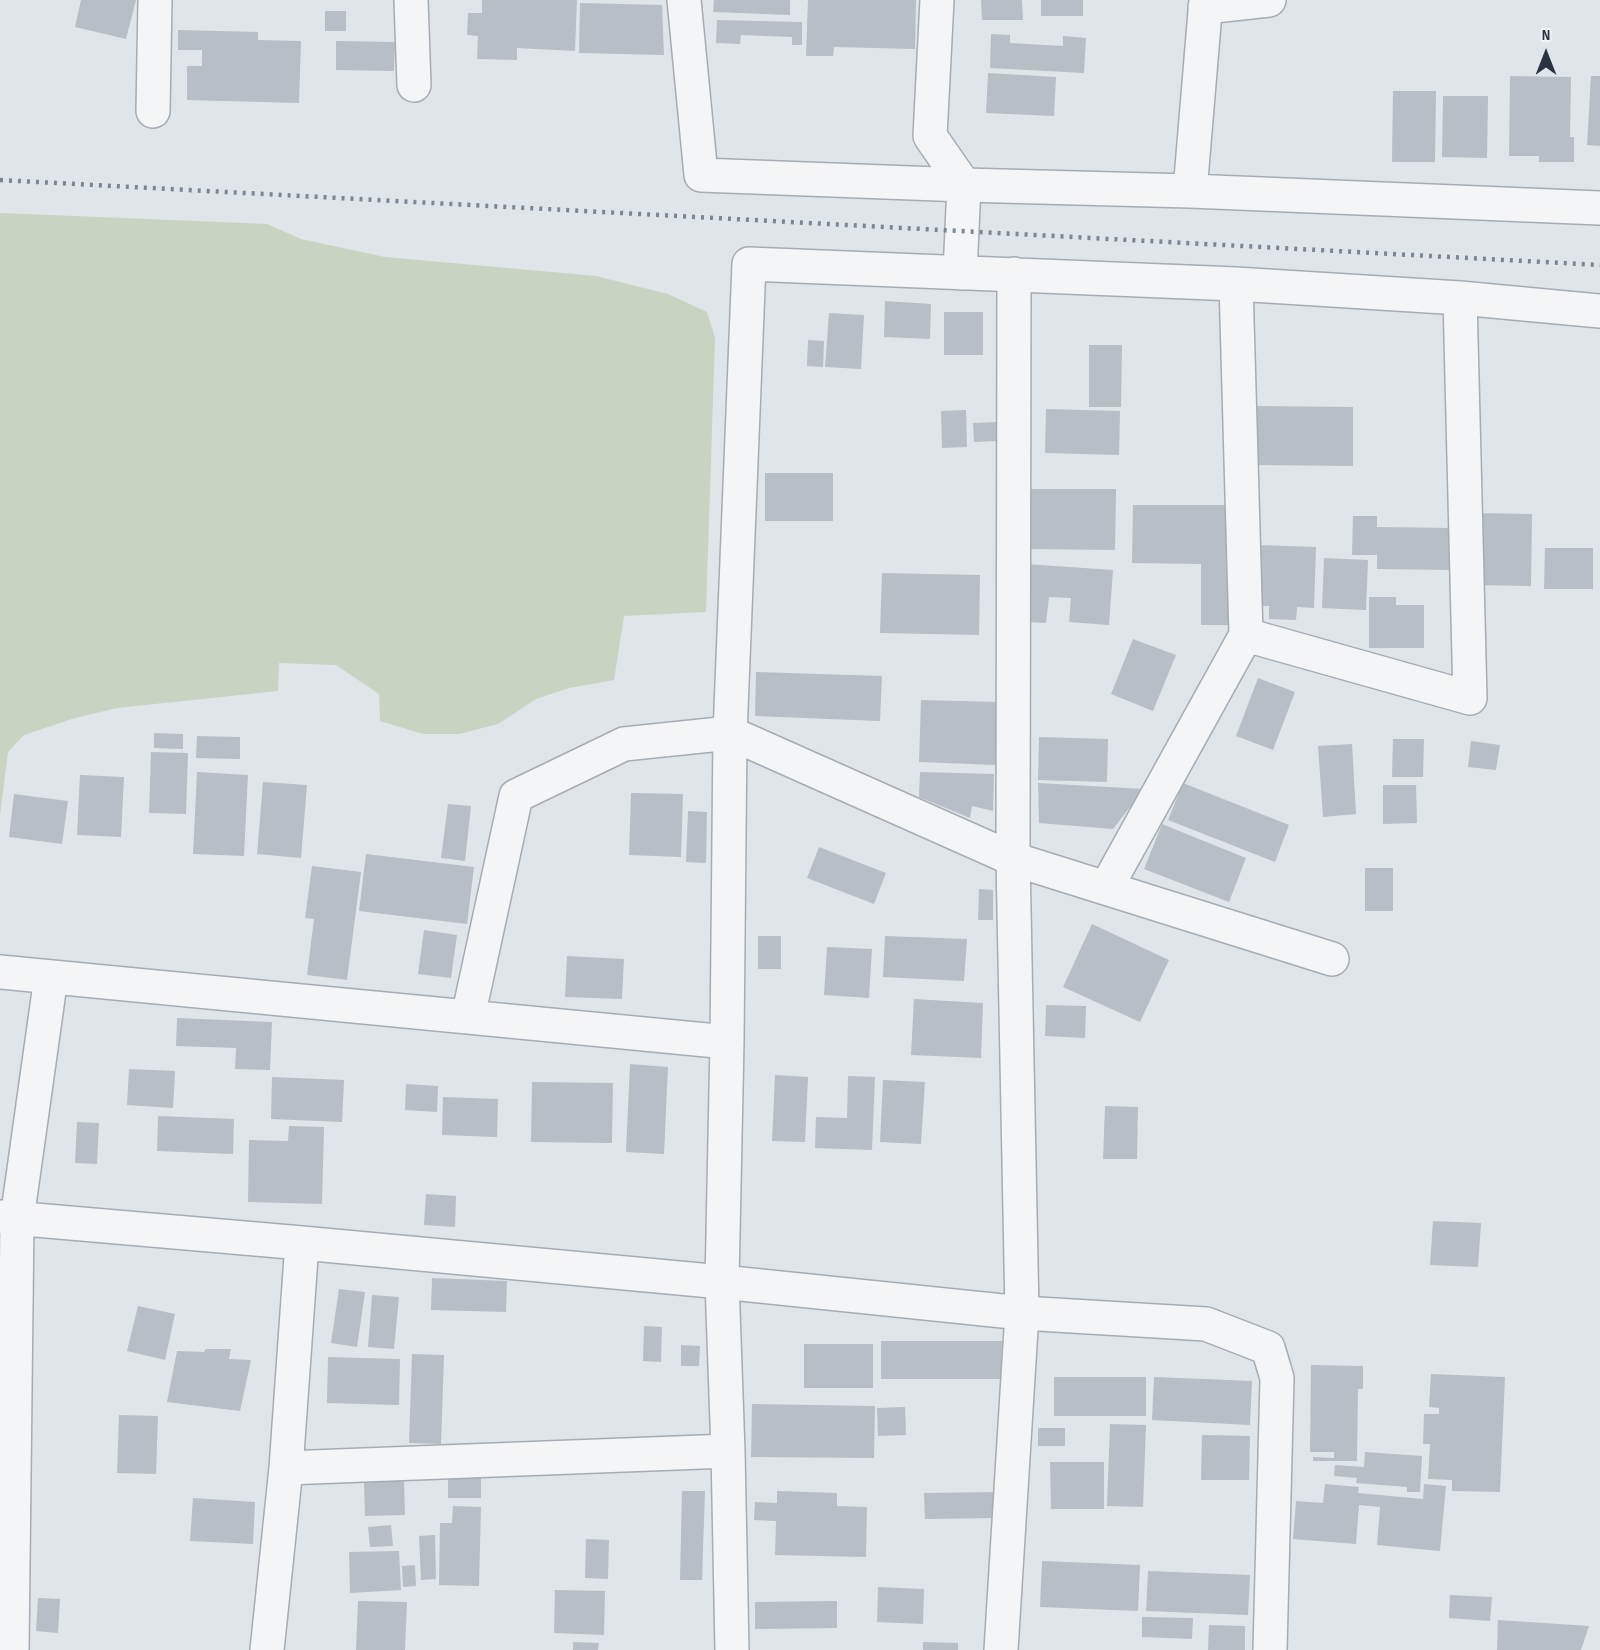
<!DOCTYPE html>
<style>
body{margin:0}
#map{position:relative;width:1600px;height:1650px;overflow:hidden;background:#e0e5e9;font-family:"Sofia Sans Condensed",sans-serif}
canvas{display:block}
.north{position:absolute;left:1516px;top:24px;width:60px;height:60px;-webkit-text-stroke:4px #f0f3f6;paint-order:stroke;rotate:0deg;font-size:16px;font-weight:700;line-height:24px;text-align:center;color:#293440}
.north::after{content:'';display:block;margin:auto;width:21px;height:27px;background:#293440;clip-path:polygon(50% 0,100% 100%,50% 72%,0 100%)}
</style>
<div id="map">
<canvas width="1600" height="1650"></canvas>
<div class="north">N</div>
</div>
<script>
const ctx = document.querySelector('canvas').getContext('2d');
ctx.lineJoin = 'round';
function paint(path, color) { ctx.fillStyle = color; ctx.fill(path, 'evenodd'); }
function strokePath(path, color, width, dash) { ctx.strokeStyle = color; ctx.lineWidth = width; ctx.lineCap = dash ? 'butt' : 'round'; ctx.setLineDash(dash || []); ctx.stroke(path); }
const green = new Path2D(`
 M0,213L267,224L301,239L385,257L596,276L668,294L707,312L715,338L706,612L624,616L614,680L569,688L536,699L498,724L459,734H423L380,721L379,694L336,665L279,663L278,691L117,708L75,718L24,735L8,752L0,815Z`);
const building = new Path2D(`
 M81,0H136L126,39L75,27Z
 M482,0H577L575,51L517,48V60L477,59L478,36L467,35L468,13H482Z
 M714,0H790V15L713,12Z
 M808,0H916L915,49L834,47L833,56H806Z
 M981,0H1022L1023,20H982Z
 M1041,0H1083V16H1041Z
 M580,3L662,5L664,55L579,53Z
 M325,11H346V31H325Z
 M717,20L802,22V45H792V37L741,35L740,44L716,43Z
 M178,30L258,32V40L301,41L299,103L187,100V66H202V50H178Z
 M991,34L1010,35V43L1063,46V36L1086,38L1084,73L990,68Z
 M336,41L395,42L394,71L336,70Z
 M988,73L1056,77L1054,116L986,113Z
 M1510,76L1571,77L1570,137H1574V162H1539V156H1509Z
 M1591,76H1600V146L1587,145Z
 M1393,91H1436L1435,162H1392Z
 M1443,96H1488L1487,158L1442,157Z
 M885,301L931,304L930,339L884,337Z
 M944,312H983V355H944Z
 M829,313L864,315L861,369L825,367Z
 M808,340L824,341L823,367L807,366Z
 M1089,345H1122L1121,407H1089Z
 M1256,406L1353,407V466L1256,465Z
 M1046,409L1120,411L1119,455L1045,453Z
 M966,410L967,447L942,448L941,411Z
 M997,422V441L974,442L973,423Z
 M765,473H833V521H765Z
 M1026,489H1116L1115,550L1026,549Z
 M1133,505H1230V625H1201V564L1132,563Z
 M1474,513L1532,514L1531,586L1473,585Z
 M1353,516H1377V527L1452,528V570L1377,569V555H1352Z
 M1258,545L1316,547L1314,608L1297,607L1296,620L1269,619V606H1256Z
 M1545,548H1593V589H1544Z
 M1324,558L1368,560L1366,610L1322,608Z
 M1026,564L1113,570L1109,625L1069,622L1071,598L1049,597L1046,623L1027,622Z
 M882,573L980,575L979,635L880,633Z
 M1369,597H1396V605H1424V648H1369Z
 M1133,639L1176,655L1153,711L1111,694Z
 M756,672L882,676L880,721L755,716Z
 M1258,678L1295,692L1273,750L1236,736Z
 M921,700L999,702L997,765L919,762Z
 M154,733L183,734V749L154,748Z
 M197,736L240,737V759L196,758Z
 M1039,737L1108,739L1107,782L1038,780Z
 M1393,739H1424L1423,777H1392Z
 M1471,741L1500,745L1496,770L1468,767Z
 M1352,744L1356,814L1323,817L1318,746Z
 M151,752L188,753L186,814L149,813Z
 M197,772L248,775L244,856L193,854Z
 M920,772L994,774L993,811L972,806L970,818L919,797Z
 M80,775L124,777L121,837L77,835Z
 M263,782L307,785L301,858L257,854Z
 M1038,783L1144,789L1113,829L1039,823Z
 M1183,783L1289,825L1275,862L1168,820Z
 M1383,785H1416L1417,823L1383,824Z
 M631,793L683,794L681,857L629,855Z
 M14,794L68,801L62,844L9,837Z
 M448,804L471,806L465,861L441,858Z
 M688,811L707,812L706,863L686,862Z
 M1162,824L1246,858L1229,902L1144,869Z
 M819,847L886,873L874,904L807,878Z
 M366,854L474,867L467,924L359,911Z
 M312,866L361,872L347,980L307,975L314,919L305,918Z
 M1365,868H1393V911H1365Z
 M979,889L993,890V920H978Z
 M1092,924L1169,960L1140,1022L1063,987Z
 M424,930L457,935L451,978L418,974Z
 M758,936H781V969H758Z
 M885,936L967,939L964,981L883,977Z
 M827,947L872,949L869,998L824,995Z
 M567,956L624,959L622,999L565,997Z
 M914,999L983,1003L981,1058L911,1055Z
 M1046,1005L1086,1006L1085,1038L1045,1036Z
 M177,1018L272,1022L270,1070L235,1069L236,1048L176,1046Z
 M630,1064L668,1067L664,1154L626,1152Z
 M129,1069L175,1071L173,1108L127,1105Z
 M775,1075L808,1077L805,1142L772,1141Z
 M848,1076L875,1077L872,1150L815,1148L816,1117L847,1118Z
 M272,1077L344,1080L342,1122L271,1119Z
 M883,1080L925,1082L921,1144L880,1142Z
 M532,1082L613,1083L612,1143L531,1142Z
 M406,1084L438,1086L437,1112L405,1110Z
 M443,1097L498,1099L497,1137L442,1135Z
 M1105,1106L1138,1107L1137,1159H1103Z
 M158,1116L234,1119L233,1154L157,1151Z
 M77,1122L99,1123L97,1164L75,1163Z
 M289,1126L324,1127L322,1204L248,1202L249,1140L288,1141Z
 M426,1194L456,1196L455,1227L424,1225Z
 M1433,1221L1481,1223L1478,1267L1430,1265Z
 M432,1278L507,1281L506,1312L431,1310Z
 M339,1289L365,1292L357,1347L331,1343Z
 M372,1295L399,1297L394,1349L368,1347Z
 M138,1306L175,1314L165,1360L127,1351Z
 M644,1326L662,1327L661,1362L643,1361Z
 M881,1341H1002L1001,1379H881Z
 M804,1344H873V1388H804Z
 M681,1345L700,1346L699,1366H681Z
 M206,1349H231L229,1359L251,1360L240,1411L167,1402L177,1351L204,1352Z
 M412,1354L444,1355L441,1444L409,1443Z
 M328,1357L400,1359L399,1405L327,1403Z
 M1311,1365L1363,1366V1389H1358L1357,1461H1313V1457L1334,1458V1452H1310Z
 M1431,1374L1505,1377L1500,1492L1452,1491V1480L1428,1479L1430,1444H1423L1424,1414H1439V1408L1429,1407Z
 M1054,1377H1146V1416H1054Z
 M1154,1377L1252,1381L1250,1425L1152,1420Z
 M752,1404L875,1406L874,1458L751,1457Z
 M905,1407L906,1435L878,1436L877,1408Z
 M119,1415L158,1416L156,1474L117,1473Z
 M1110,1424L1146,1425L1143,1507L1107,1506Z
 M1038,1428H1065V1446H1038Z
 M1202,1435L1250,1436L1249,1480H1201Z
 M1365,1452L1422,1456L1420,1492H1407V1487L1356,1483L1357,1478L1334,1476L1335,1465L1364,1467Z
 M1050,1462H1104V1509H1051Z
 M448,1477H481V1498H448Z
 M404,1480L405,1515L365,1516L364,1481Z
 M1325,1484L1359,1487L1358,1493L1423,1499L1424,1484L1446,1486L1440,1551L1377,1545L1380,1507L1359,1505L1356,1544L1293,1539L1296,1501L1323,1503Z
 M682,1491H705L702,1580H680Z
 M777,1491L837,1493V1506L867,1507L866,1557L775,1555L776,1521L754,1520L755,1502L777,1503Z
 M997,1492V1518L925,1519L924,1493Z
 M193,1498L255,1502L253,1544L190,1541Z
 M453,1506L481,1507L479,1586L439,1585L440,1523H452Z
 M391,1525L393,1546L370,1547L368,1527Z
 M435,1535L436,1579L421,1580L419,1536Z
 M586,1539L609,1540L608,1579L585,1578Z
 M399,1551L401,1590L350,1593L349,1552Z
 M1042,1561L1140,1565L1138,1611L1040,1607Z
 M415,1565L416,1586L403,1587L402,1566Z
 M1148,1571L1250,1575L1248,1615L1146,1611Z
 M878,1587L924,1589L923,1624L877,1622Z
 M555,1590L605,1591L604,1635L554,1633Z
 M1450,1595L1492,1597L1490,1621L1449,1618Z
 M38,1598L60,1599L58,1633L36,1631Z
 M358,1601L407,1602L405,1650H356Z
 M837,1601V1628L755,1629V1602Z
 M1142,1617L1193,1618L1192,1639L1142,1637Z
 M1498,1620L1589,1626L1581,1650H1497Z
 M1209,1625L1245,1626V1650H1208Z
 M573,1642L599,1643L598,1650H573Z
 M923,1642L958,1643V1650H923Z`);
const minor = new Path2D(`
 M411,0L414,85
 M684,0L701,175L964,185L1190,191L1600,208
 M937,0L930,136L964,185L960,273
 M1205,7L1269,0
 M153,111L155,0
 M1190,191L1206,0
 M1246,635L1470,698L1460,298
 M1106,888L1246,635L1236,284
 M0,972L727,1042
 M468,1017L516,796L624,744L730,733L1013,859L1332,959
 M0,1217L302,1243L722,1282L1022,1313L1206,1324L1268,1348L1277,1378L1270,1650
 M286,1468L728,1451
 M12,1650L17,1219L51,977
 M267,1650L286,1468L302,1243
 M732,1650L728,1451L722,1282L727,1042L730,733L749,264L1236,284L1460,298L1600,311
 M1001,1650L1022,1313L1013,859L1014,274`);
const rail = new Path2D(`
 M0,180L1600,265`);
paint(green, '#c8d3c2');
paint(building, '#b8bec5');
strokePath(minor, '#a5acb3', 36);
strokePath(minor, '#f3f5f7', 33);
strokePath(rail, '#7a8692', 4.5, [3, 6]);
</script>
